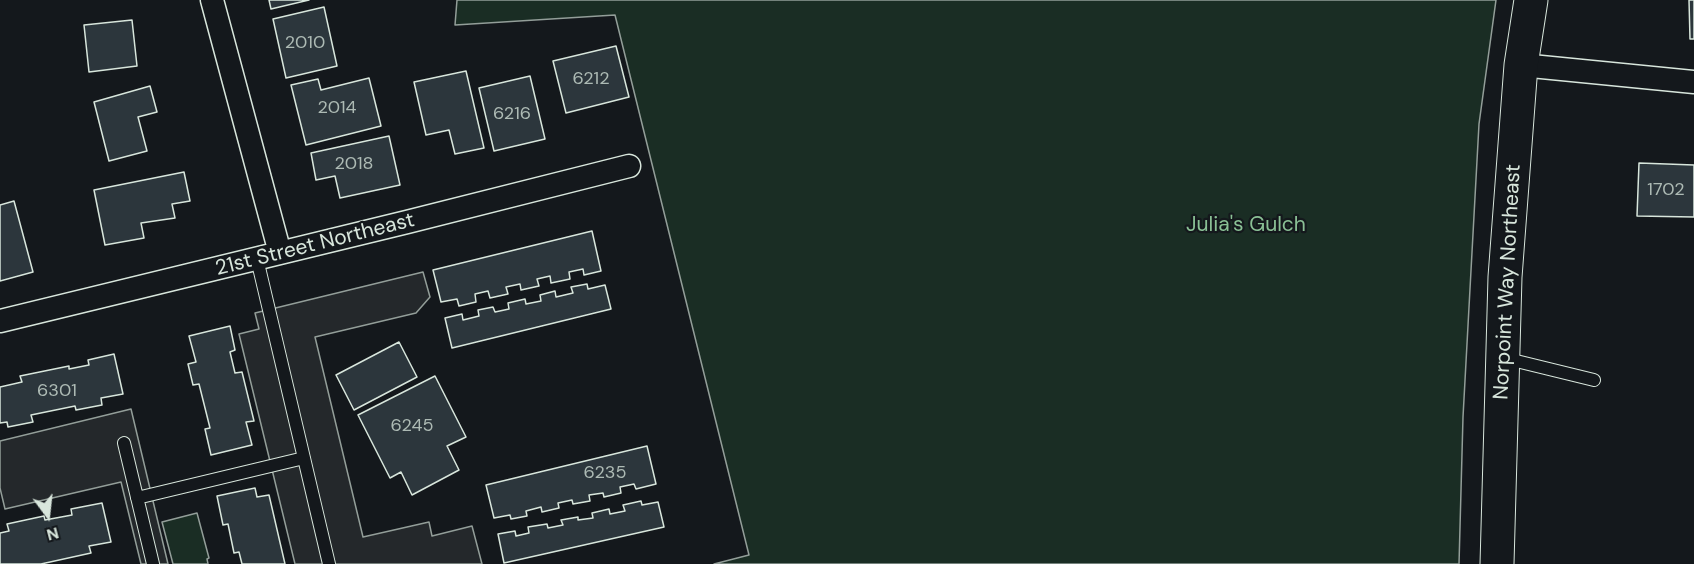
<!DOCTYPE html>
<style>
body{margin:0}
#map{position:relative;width:1694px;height:564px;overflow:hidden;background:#14181c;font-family:"DM Sans",sans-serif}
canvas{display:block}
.north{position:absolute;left:18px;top:486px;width:60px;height:60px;-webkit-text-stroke:4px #14181c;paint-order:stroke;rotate:165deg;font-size:16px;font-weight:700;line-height:24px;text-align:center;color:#d8e6dc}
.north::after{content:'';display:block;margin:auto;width:21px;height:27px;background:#d8e6dc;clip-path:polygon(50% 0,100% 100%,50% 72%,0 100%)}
</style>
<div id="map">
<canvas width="1694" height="564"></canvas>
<div class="north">N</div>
</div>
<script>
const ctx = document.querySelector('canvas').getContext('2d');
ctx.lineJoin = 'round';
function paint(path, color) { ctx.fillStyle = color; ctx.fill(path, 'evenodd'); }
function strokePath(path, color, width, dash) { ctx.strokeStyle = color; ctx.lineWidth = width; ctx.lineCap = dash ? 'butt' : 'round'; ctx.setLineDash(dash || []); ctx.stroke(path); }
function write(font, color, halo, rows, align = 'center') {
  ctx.font = font + ' "DM Sans",sans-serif'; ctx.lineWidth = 4.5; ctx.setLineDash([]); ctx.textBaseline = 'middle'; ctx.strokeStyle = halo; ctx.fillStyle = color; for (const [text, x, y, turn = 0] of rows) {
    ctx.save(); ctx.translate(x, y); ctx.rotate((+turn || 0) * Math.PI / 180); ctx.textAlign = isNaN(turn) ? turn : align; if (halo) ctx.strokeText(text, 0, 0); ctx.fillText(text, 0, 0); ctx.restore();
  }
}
const green = new Path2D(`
 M457,0H1496L1479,124L1463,417L1459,564H714L749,555L615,15L455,25Z
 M197,513L209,558L207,559L208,564H173L162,522Z`);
const parking = new Path2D(`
 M423,272L430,297L416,313L315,337L363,537L429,522L432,536L472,526L482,564H295L239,334L259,329L255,313Z
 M131,409L168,564H141L121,482L5,509L0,488V441Z`);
const building = new Path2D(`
 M269,0H309L271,9Z
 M1689,0H1694V39H1690Z
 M324,7L337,66L286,78L273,19Z
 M132,20L137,66L89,72L84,25Z
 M616,46L629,97L566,113L553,61Z
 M466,71L484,148L455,154L449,130L426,135L414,82Z
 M530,76L545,139L494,151L479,88Z
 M369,78L381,126L306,145L291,85L318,79L321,90Z
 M150,86L157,112L138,117L147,151L109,161L94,102Z
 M389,136L400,185L340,198L335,176L316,180L311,153Z
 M1639,163L1694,165V217L1637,216Z
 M184,172L190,201L172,204L175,218L141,223L144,238L105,245L94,190Z
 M14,201L33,272L0,281V205Z
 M592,231L601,271L584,275L583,269L569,272L570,279L551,283L550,276L537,279L539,286L521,290L520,284L506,287L508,294L490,298L488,291L475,294L476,302L459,306L457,299L441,302L433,270Z
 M587,284L588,289L605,285L611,309L452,348L445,318L462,314L463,320L479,316L478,310L493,307L495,312L509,309L508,303L525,299L526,304L541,301L540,295L555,291L556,297L573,293L571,287Z
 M230,326L235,350L230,352L235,373L242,372L254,421L246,422L252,445L211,455L205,429L210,428L199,384L193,385L188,364L196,362L189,336Z
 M399,342L417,377L354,410L336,375Z
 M114,354L123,394L101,398L102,405L76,410L75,406L31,415L33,422L8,427L7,422L0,423V387L22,382L20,376L69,366V369L89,365L88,360Z
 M435,376L466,437L447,446L459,470L412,495L401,472L390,478L358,415Z
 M647,446L656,484L636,489L634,484L620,487L621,493L604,497L603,493L589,495L590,501L573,504L572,500L558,503L559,508L542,512L541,507L526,511L527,516L511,519L510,515L494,518L486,485Z
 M255,488L257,497L269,495L285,564H242L239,552L234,553L228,524L223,525L217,496Z
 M641,501L642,505L658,502L664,527L504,563L498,534L515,531L516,536L529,533L528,527L547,524L548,528L563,525L561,520L578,517V520L593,518L592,513L609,509L610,514L625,511L623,505Z
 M102,503L111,542L89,546L91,553L41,564H0V533L9,531L7,524L44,516L45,520L72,515L71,509Z`);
const service = new Path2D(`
 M257,259L329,564
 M1504,358L1594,380
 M124,443L153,564
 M137,498L304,458`);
const minor = new Path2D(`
 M212,0L280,253
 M1521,65L1694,82
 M0,321L407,222L629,166`);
const primary = new Path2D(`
 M1497,564L1505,277L1521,65L1531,0`);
const numberNames = [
 ["2010",305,43],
 ["6212",591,79],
 ["2014",337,108],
 ["6216",512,114],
 ["2018",354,164],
 ["1702",1666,190],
 ["6301",57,391],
 ["6245",412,426],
 ["6235",605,473]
];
const parkNames = [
 ["Julia's Gulch",1246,225]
];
const streetNames = [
 ["21st Street Northeast",315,245,-14],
 ["Norpoint Way Northeast",1508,282,-87]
];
paint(green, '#1a2d24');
strokePath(green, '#939e99', 1.5);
paint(parking, '#24282b');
strokePath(parking, '#939e99', 1.5);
paint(building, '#2c363c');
strokePath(building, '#d8e6dc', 1.5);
strokePath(service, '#d8e6dc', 14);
strokePath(minor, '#d8e6dc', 25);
strokePath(primary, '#d8e6dc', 35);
strokePath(service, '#14181c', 12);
strokePath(minor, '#14181c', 22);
strokePath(primary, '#14181c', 33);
write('18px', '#adbab4', null, numberNames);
write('21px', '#8ac095', '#14181c', parkNames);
write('21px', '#d8e6dc', '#14181c', streetNames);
</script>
